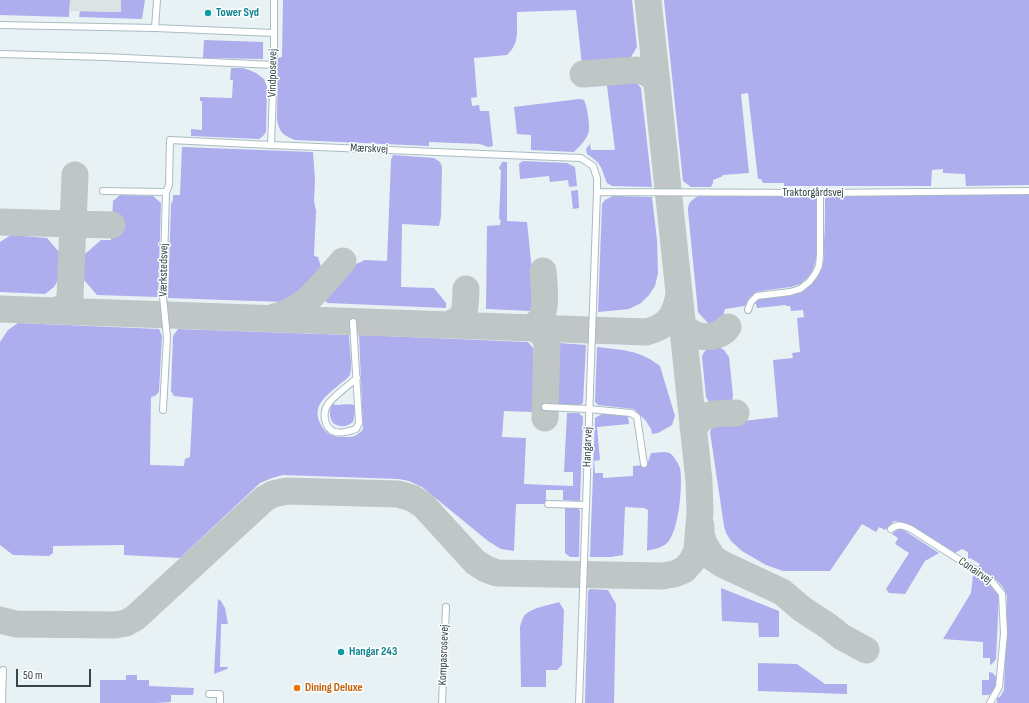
<!DOCTYPE html>
<meta charset="utf-8">
<style>
body{margin:0}
#map{position:relative;width:1029px;height:703px;overflow:hidden;background:#e8f2f5;font-family:"Sofia Sans Condensed",sans-serif}
canvas{display:block}
.scale{position:absolute;left:16px;top:669px;width:75px;height:18px;box-sizing:border-box;border:2px solid #36464a;border-top:0;padding-left:5px;font-size:12px;line-height:14px;white-space:nowrap;color:#36464a;-webkit-text-stroke:3px #fff;paint-order:stroke}
</style>
<div id="map">
<canvas width="1029" height="703"></canvas>
<div class="scale">50 m</div>
</div>
<script>
const ctx = document.querySelector('canvas').getContext('2d');
ctx.lineJoin = 'round';
function paint(path, color) { ctx.fillStyle = color; ctx.fill(path, 'evenodd'); }
function strokePath(path, color, width, dash) { ctx.strokeStyle = color; ctx.lineWidth = width; ctx.lineCap = dash ? 'butt' : 'round'; ctx.setLineDash(dash || []); ctx.stroke(path); }
function write(font, color, halo, rows, align = 'center') {
  ctx.font = font + ' "Sofia Sans Condensed",sans-serif'; ctx.lineWidth = 3; ctx.setLineDash([]); ctx.textBaseline = 'middle'; ctx.strokeStyle = halo; ctx.fillStyle = color; for (const [text, x, y, turn = 0] of rows) {
    ctx.save(); ctx.translate(x, y); ctx.rotate((+turn || 0) * Math.PI / 180); ctx.textAlign = isNaN(turn) ? turn : align; if (halo) ctx.strokeText(text, 0, 0); ctx.fillText(text, 0, 0); ctx.restore();
  }
}
const green = new Path2D(`
 M0,0H70L69,17L0,15Z
 M121,0H145L142,19L79,17L80,11L121,12Z
 M283,0H632L637,47L631,57L621,62L582,65L576,10L517,12C516,29 521,42 507,55L474,58L477,97L471,98L472,106L479,105L480,111H489L493,146L488,147L480,144L429,142V146L295,140C283,135 280,133 277,120L278,58L282,57Z
 M664,0H1029V185L966,186L965,174L943,173V169L932,170L931,186H784V183H763L761,179H758L748,93L741,94L749,173L723,175L721,177L713,180V183L711,187H691L683,181Z
 M204,40L263,42V59L203,58Z
 M231,68H243L249,70L256,73L264,79L267,87L266,132L263,136L259,139L191,136V129L202,130V101H200V97L232,98L233,80H230Z
 M619,76L633,79L641,88L652,187L612,186L607,183C600,166 603,165 587,154L586,149L590,144L591,150H615L607,86C610,80 612,78 619,76Z
 M579,99L584,100C587,106 591,127 588,134C586,140 579,147 574,152L531,150V135L517,134L514,107Z
 M182,147L313,152L315,180L314,201L316,211L314,256L318,257L321,267L295,296L284,302L168,298L171,204L173,200V195H180Z
 M393,155L434,158L440,162L442,167L441,217L439,226L402,224L401,287L434,288L446,303V308L327,303L324,297L354,265L365,260L387,261L391,160Z
 M523,161L567,163L575,167L577,186L569,187L568,180L550,182L549,176L520,179L519,164L521,162Z
 M502,162H507V221L527,222L532,270V311L486,309L487,226L500,225L501,219L499,220L501,171L499,168Z
 M578,190L579,208L573,209L571,191Z
 M1029,194V703H997V698L1000,697L1004,690L1007,596C1003,582 990,575 978,567L980,564L970,558L969,559L968,558V552L962,549L955,553L906,523L894,521L885,530L879,527L876,532L862,524L830,571H783L766,565L742,551L731,541L726,533L724,526L710,432L713,426L717,424L778,417L773,360L793,358L792,353L800,352L797,318L804,317L803,310L791,311L790,306H786V305L757,308L756,304H753V302C766,294 783,296 798,292C809,289 819,277 822,266C825,259 824,250 824,242C825,228 825,213 825,199L828,196Z
 M120,195L153,196L161,203L158,297L97,295L84,280V255L101,240H111L113,201Z
 M613,196L652,197L657,240L658,273L655,286L649,295L641,303L629,309L598,312L602,204L605,200Z
 M698,196H817V256L814,266L811,275L800,284L791,287L768,290L756,292L750,297L745,306L725,309C723,317 721,325 711,326L706,321L698,312L688,211C688,202 691,201 698,196Z
 M11,235L47,238L59,252L58,280L54,287L45,294L0,292V242Z
 M18,323L159,329L162,336L159,392L155,396L151,397L150,465L184,466L185,459L190,457L193,398L174,396L171,391L173,336L178,329L349,335C349,345 353,366 350,375C348,378 344,381 341,383C328,395 310,405 321,425C325,433 333,437 341,437C351,437 356,438 363,429L359,335L528,342L533,348V412L504,411L502,437L526,438L524,484L573,486V472H564L567,413H579L583,417L580,501L563,500V490H546V504H516L514,551L501,549L488,541L422,487L409,481L399,479L283,475L272,478L260,483L180,558L124,555V545L53,546V553L49,556L13,555L0,545V342L8,330Z
 M559,343L586,345L583,403L578,406L557,405Z
 M597,347C622,350 640,350 660,366L675,416L672,425L658,433L652,434L651,429L646,421L634,409L598,405L595,402Z
 M714,347H719L724,350L729,357L733,395C733,396 732,401 732,402C730,405 727,406 724,406C715,407 710,405 706,397L702,357C704,350 707,349 714,347Z
 M332,404C340,407 348,402 355,406V413L353,422C346,427 341,428 333,423C329,416 329,411 332,404Z
 M602,414L628,415L629,424L597,427L600,460L594,461L595,473H603V478L633,476V466L647,465L651,453C658,453 667,450 672,455C675,458 679,465 680,468C683,484 679,532 667,543C662,548 653,549 647,551L648,510L644,508L625,507L623,555L611,557H590L595,418Z
 M565,508H578L580,511L579,557H570L565,553Z
 M899,528L902,529L939,553L925,561L905,594L889,593L886,589L909,553L895,544L898,538L892,534Z
 M973,575L992,585L999,594L996,659L992,664L990,665V658H983V642L943,639L971,593Z
 M721,588L779,611V637H759L758,623L722,621Z
 M590,589L608,590L616,604L614,703H585L588,591Z
 M218,599L221,601L225,608L228,624H221L220,667H228L227,669L214,674Z
 M559,602L564,610L562,665L557,670H546V687H521L520,627C521,623 522,618 525,615C531,608 550,605 559,602Z
 M758,663L797,664L825,684H847V694L758,691Z
 M989,672L993,673L994,675L997,677L996,688L989,695H982V680H989Z
 M126,675H137V680H149V686L194,688L193,695H171V702L157,703H100V680H126Z`);
const parking = new Path2D(`
 M70,0H121V12L70,11Z`);
const taxiway = new Path2D(`
 M583,74L636,70C646,72 650,73 657,82
 M0,222L112,225
 M0,309L646,332C668,327 676,315 679,293
 M58,310L67,305L70,297L75,175
 M274,317C305,311 323,283 343,261
 M449,324C468,318 465,306 466,289
 M682,324C685,328 688,331 692,333C703,339 720,338 728,327
 M530,328C533,326 537,324 540,320C547,311 544,283 543,271
 M533,328C540,331 543,334 547,341L545,418
 M693,428C705,411 717,414 736,413
 M701,526V534L704,544L713,558L722,564L782,592L802,609L828,626L842,637L866,650
 M0,620L16,624L115,625L126,623L135,618L264,499L273,494L287,491L398,494L412,498L423,505L475,562L486,569L497,573L662,576L674,574L684,570L692,561L697,550L700,512L699,481L648,0`);
const service = new Path2D(`
 M0,25L155,28L274,33
 M155,28L157,0
 M0,54L104,57L274,65
 M271,145L274,65V0
 M103,191L166,192L163,297L167,337L163,410
 M166,192L169,185L170,140L271,145L554,157L581,158L593,166L597,178V192L579,703
 M597,192L820,193L1029,191
 M748,310L751,302L757,296L790,292L800,289L809,282L815,274L819,266L820,254V193
 M353,322L359,423L356,429C349,431 342,434 335,432C323,428 322,411 329,403C335,395 349,385 357,378
 M545,407L589,409L631,413L637,417L644,464
 M548,504L586,505
 M891,529C898,523 903,526 911,529L991,580L1002,594L1004,633L999,687L990,703
 M209,694H220V703
 M2,703L3,670
 M442,703L446,607`);
const markers = [
 [208,13,4,"#0f9aa8"],
 [341,652,4,"#0f9aa8"],
 [297,688,4,"#e8710a"]
];
const cultureNames = [
 ["Tower Syd",216,13],
 ["Hangar 243",349,652]
];
const streetNames = [
 ["Vindposevej",273,73,-89],
 ["Mærskvej",369,149,2],
 ["Traktorgårdsvej",813,193],
 ["Værkstedsvej",164,270,-89],
 ["Hangarvej",588,447,-88],
 ["Conairvej",975,571,35],
 ["Kompasrosevej",444,655,-88]
];
const foodNames = [
 ["Dining Deluxe",305,688]
];
paint(green, '#aeaded');
paint(parking, '#dde2e3');
strokePath(taxiway, '#c0c5c6', 27);
strokePath(service, '#a9bcc2', 8);
strokePath(service, '#fff', 6);
for (const [x, y, r, color] of markers) { const dot = new Path2D(); dot.arc(x, y, r, 0, 2 * Math.PI); ctx.fillStyle = color; ctx.fill(dot); strokePath(dot, '#fff', 1.5); }
write('bold 12px', '#0d838f', '#fff', cultureNames, 'left');
write('12px', '#36464a', '#fff', streetNames);
write('bold 12px', '#c56008', '#fff', foodNames, 'left');
</script>
